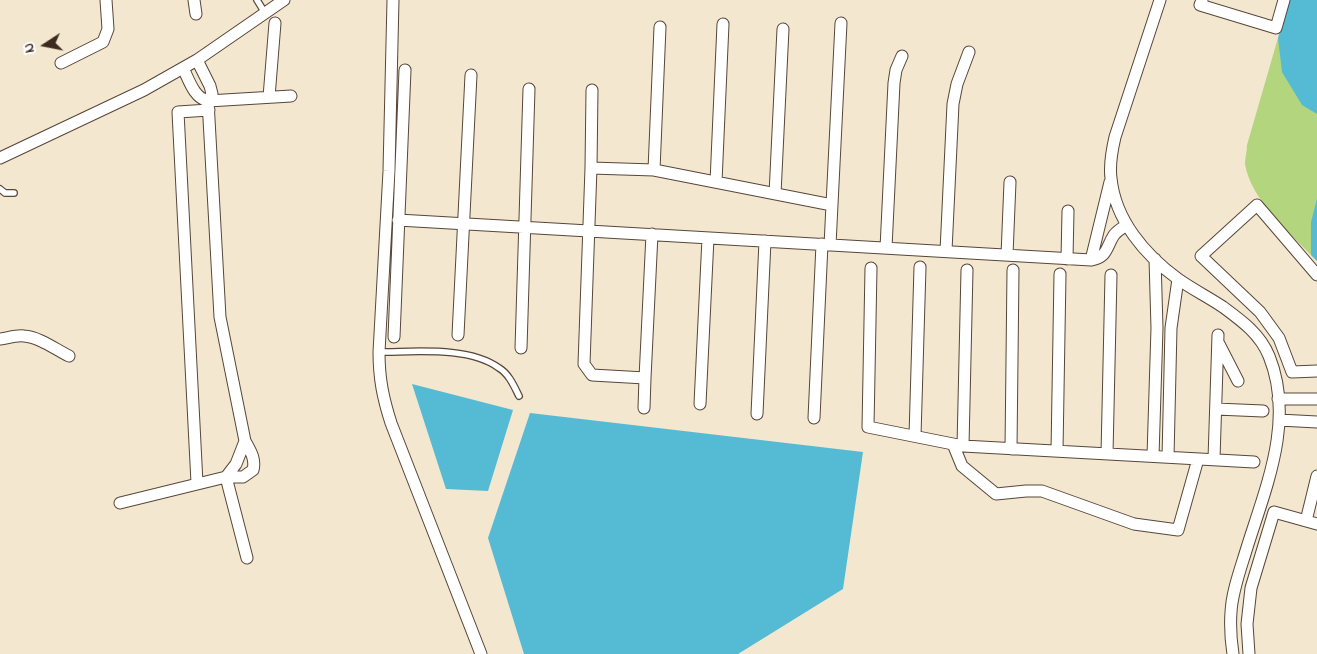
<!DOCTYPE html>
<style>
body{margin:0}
#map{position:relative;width:1317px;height:654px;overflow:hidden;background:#f4e7cf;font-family:"Indie Flower",sans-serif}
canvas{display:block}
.north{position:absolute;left:20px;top:20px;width:50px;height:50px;-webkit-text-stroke:4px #fff;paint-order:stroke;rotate:259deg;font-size:14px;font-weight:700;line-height:20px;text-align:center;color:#3b2a1e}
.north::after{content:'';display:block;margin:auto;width:18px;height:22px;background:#3b2a1e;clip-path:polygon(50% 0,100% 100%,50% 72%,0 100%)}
</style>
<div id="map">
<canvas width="1317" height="654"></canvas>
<div class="north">N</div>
</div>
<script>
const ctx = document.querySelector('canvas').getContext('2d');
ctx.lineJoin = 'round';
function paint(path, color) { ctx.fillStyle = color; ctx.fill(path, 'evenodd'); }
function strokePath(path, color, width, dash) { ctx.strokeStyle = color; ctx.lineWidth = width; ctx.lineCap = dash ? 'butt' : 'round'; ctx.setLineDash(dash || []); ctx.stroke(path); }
const green = new Path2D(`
 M1289,0H1317V261C1292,235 1251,201 1245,164C1245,158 1247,151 1247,145Z`);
const water = new Path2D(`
 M1289,0H1317V114L1302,105L1282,72L1278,38Z
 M1317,199V261L1311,255V222Z
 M412,384L513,410L488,491L446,489Z
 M530,413L863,452L843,589L738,654H524L488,538Z`);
const service = new Path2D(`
 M257,0L265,13
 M0,189L5,193H14
 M379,352C415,352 469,346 499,368C509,374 514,386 519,396`);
const minor = new Path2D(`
 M194,0L196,14
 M393,0L389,171L379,352C379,379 383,398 391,423L481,654
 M1160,0L1115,137C1112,150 1109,164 1111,178C1115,220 1145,255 1178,279C1192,289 1208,297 1223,307C1242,321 1260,334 1269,356C1296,422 1264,491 1245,554C1239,573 1232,593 1231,612C1230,626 1231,641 1233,654
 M1202,0L1200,5L1276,28L1284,0
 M61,63L103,42L108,29L106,0
 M183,68C189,80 194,98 208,101L291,96
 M592,90L591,168L584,364L592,375L645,378L652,234
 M269,97L275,23
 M0,158L144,90L197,60L284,0
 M591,168L654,170L832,205
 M654,170L660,27
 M716,182L723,24
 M775,194L783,29
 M398,220L1091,260C1108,257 1106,247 1114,235C1118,230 1122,228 1127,225
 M830,245L841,23
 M886,248L894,83L896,70L902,56
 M946,251L953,104L957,84L969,52
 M1007,255L1010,182
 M1067,259L1068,211
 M1091,260L1110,182
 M871,268L868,427L963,446L1254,462
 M1317,275L1257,205L1201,256L1260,312L1279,338L1292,372L1317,371
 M458,335L471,75
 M394,337L405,70
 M0,339C8,338 16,335 24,336C39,337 55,349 69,356
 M1219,344L1238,381
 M521,348L529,89
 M1278,399H1317
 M700,404L708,238
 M644,408L645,378
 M1216,409L1263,411
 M757,414L765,241
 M814,418L822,244
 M1279,420L1317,422
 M915,436L920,267
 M953,444L962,466L996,494L1026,491H1042L1134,524L1178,530L1198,459
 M963,446L967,270
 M1011,449L1013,270
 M1057,451L1060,274
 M1107,454L1111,275
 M1153,456L1157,328L1155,259
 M1168,457L1171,328L1178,279
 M1214,459L1218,335
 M226,477L247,558
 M226,477L236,464L245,441
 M197,483L178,112L209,110
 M120,503L226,477H243L253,470C256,459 250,450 245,441L220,317L208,101L212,94L210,86L197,60
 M1306,521L1317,476
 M1249,654L1247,624L1251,588L1274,512L1317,524`);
paint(green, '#b2d57d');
paint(water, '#55bad4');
strokePath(service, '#574639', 8);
strokePath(minor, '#574639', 13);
strokePath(service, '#fff', 5.5);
strokePath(minor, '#fff', 11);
</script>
